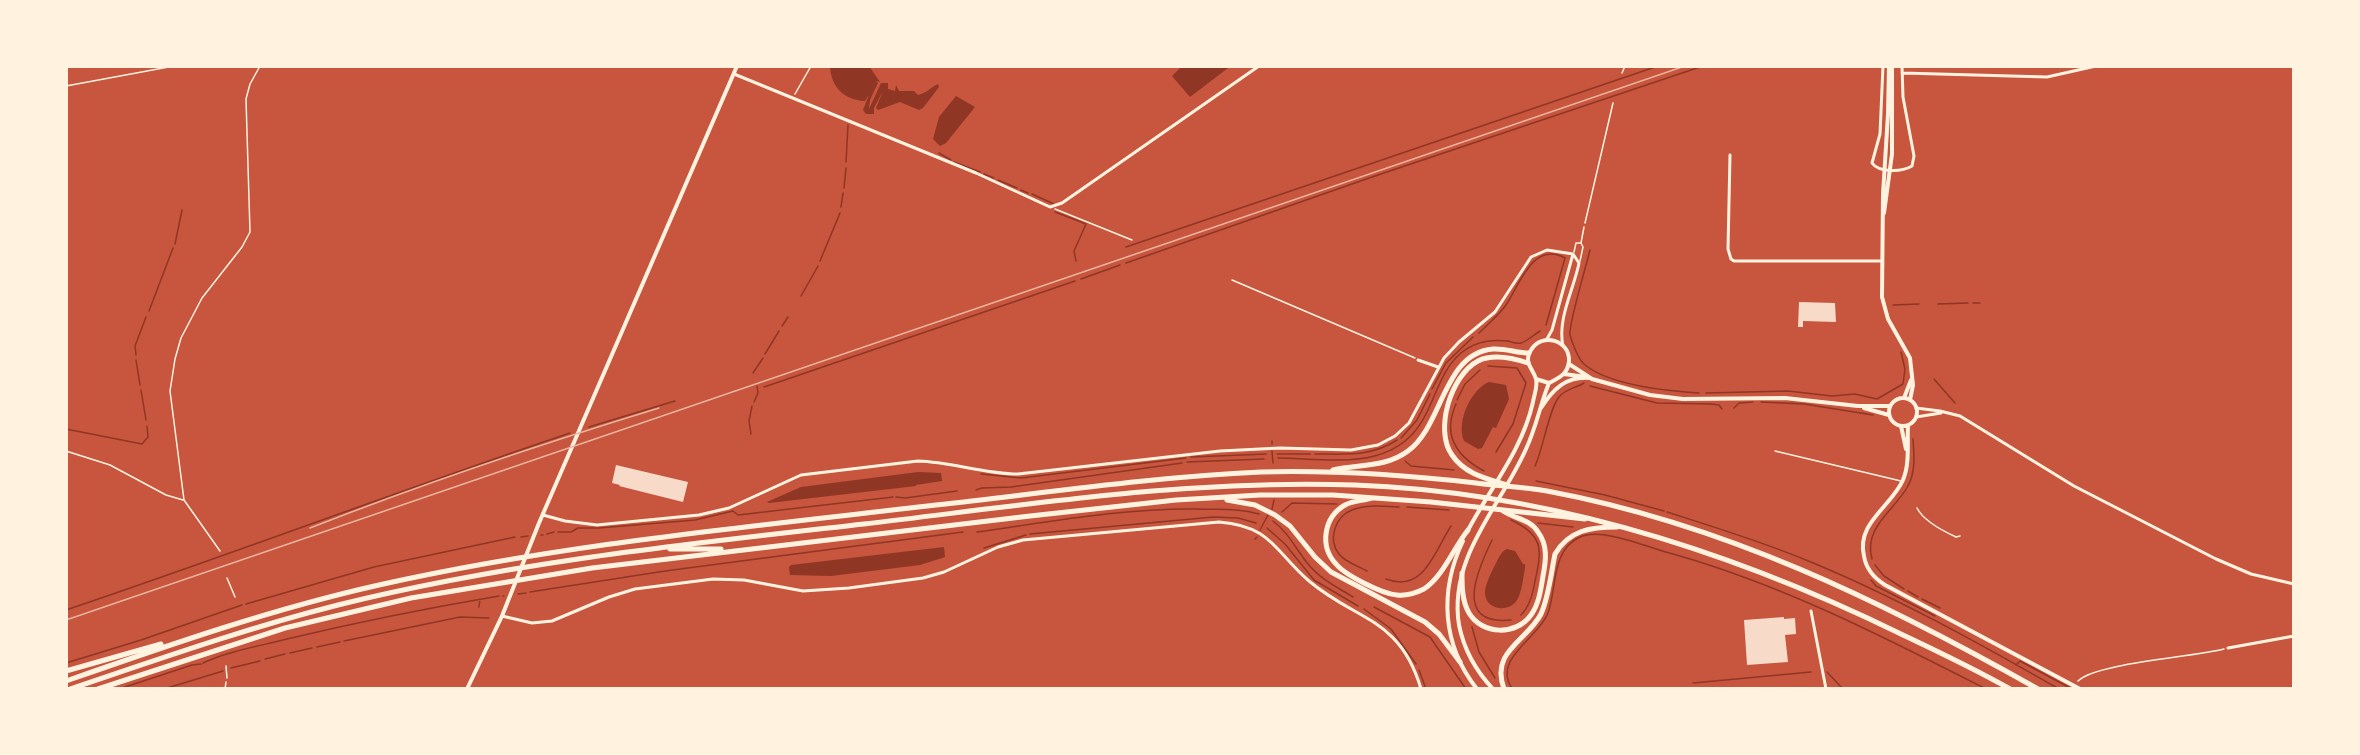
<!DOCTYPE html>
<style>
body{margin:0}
#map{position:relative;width:2360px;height:755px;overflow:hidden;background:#c8553d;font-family:"Libre Baskerville",serif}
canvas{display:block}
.frame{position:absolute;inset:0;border:68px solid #fff3e0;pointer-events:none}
</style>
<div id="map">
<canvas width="2360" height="755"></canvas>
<div class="frame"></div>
</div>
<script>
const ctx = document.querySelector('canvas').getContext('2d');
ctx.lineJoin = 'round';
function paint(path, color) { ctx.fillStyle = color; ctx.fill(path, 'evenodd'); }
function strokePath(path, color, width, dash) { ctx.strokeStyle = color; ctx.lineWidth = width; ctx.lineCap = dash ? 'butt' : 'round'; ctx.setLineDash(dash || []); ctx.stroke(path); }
const water = new Path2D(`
 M830,66H869L880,82L876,81L878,83L870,100L869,109L881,83H888V89L895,91L896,85L899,91H914L918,95C927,93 931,87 938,84L939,87L923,108L919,110L900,102L878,110L876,108L883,91L874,108V114H866L863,110L869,95L865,101C844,100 831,87 830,66Z
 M1182,66H1228V68L1190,97L1172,76Z
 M956,96L975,107L946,143L940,146L933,139L939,117Z
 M1489,382L1506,385L1509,399L1496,428L1493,427L1482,448L1478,449L1464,441C1456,422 1471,389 1489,382Z
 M918,472L941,473L942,481L916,485V486L769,503L767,502L801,487Z
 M944,547L945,557L920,565L831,576L790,575L789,567L791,565Z
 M1507,549L1515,551L1523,564H1525V568C1523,578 1522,592 1517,600C1509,613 1486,610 1485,594C1485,584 1490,576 1494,567C1498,560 1500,552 1507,549Z`);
const stream = new Path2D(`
 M939,153L951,160
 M846,162L848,125
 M954,162L980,172
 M984,174L994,178
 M998,180L1017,188
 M844,188L846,168
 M1021,190L1028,193
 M1032,194L1054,204
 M841,207L843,193
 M1055,212L1086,224L1074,251L1076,261
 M175,244L182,210
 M1126,247L1658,66
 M1590,250C1587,263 1568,326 1570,335C1572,342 1578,359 1584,364C1608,385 1668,391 1699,393
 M820,261L840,213
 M1126,263L1372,177L1703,66
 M1081,279L1120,265
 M801,296L818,266
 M1973,303H1980
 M1938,304L1968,303
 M1893,305L1919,304
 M149,311L173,248
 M782,326L788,317
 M1479,333C1488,324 1498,316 1506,305C1519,286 1533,240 1565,258L1546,325
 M765,354L779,331
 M136,355L135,346L146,317
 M136,360L140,385
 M1488,366L1517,368L1526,383L1513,424L1496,452
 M753,373L763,358
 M1934,379L1955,403
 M1590,386L1657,403L1711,404L1719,405L1722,409
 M764,387L1075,281
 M1432,389L1446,363L1473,337
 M141,390L146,420
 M1706,393L1788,391L1832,396L1855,394L1877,399L1903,384L1905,369L1901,352
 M1457,400L1465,384L1480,370
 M754,402L758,393L757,386
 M1761,402L1804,404L1873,415
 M1456,404C1442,435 1456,456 1484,471
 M1734,408L1739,403L1753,402
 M589,427L675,401
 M66,429L142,444L148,437L147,426
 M751,434L749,421L752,406
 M1401,438L1417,420L1430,394
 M1272,441V444
 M1272,451L1273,463
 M1277,454H1310
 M1315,454C1345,454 1371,457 1397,440
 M1191,457L1266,454
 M1278,458C1334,459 1399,473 1427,412C1437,392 1443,368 1461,353C1474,342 1491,339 1508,341C1511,342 1518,344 1521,343C1526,342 1535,334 1540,331
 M1405,461L1411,466L1454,470
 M1187,462L1264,459
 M1535,466C1543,449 1549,409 1559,397C1565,389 1576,388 1584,383
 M981,474L1021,478L1186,458
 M1536,481L1605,495L1664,511
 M976,490L982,488L1011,487L1182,463
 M896,497L905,498L957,491
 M1407,507L1449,510
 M1272,509L1274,500
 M1282,512L1292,503L1337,504
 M1667,512C1714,527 1760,541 1806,560C1894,596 1977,642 2059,689
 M1511,520C1544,535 1542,550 1535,581C1533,594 1530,606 1521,615
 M1273,521C1288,532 1296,549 1308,564C1320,579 1337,587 1353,597
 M1538,523L1573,527
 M1267,528L1285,544L1314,580L1358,606
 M1260,530L1268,515
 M558,532H571L578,528H599L695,520L733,511L738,515L893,497
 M977,532C1049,522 1123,508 1196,509C1218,510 1238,508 1259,514
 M547,534L554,532
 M1030,534L1213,517L1238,518L1256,523
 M541,535H543
 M521,537L528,536
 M1255,539L1257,537
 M1492,540C1478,569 1452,626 1511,620
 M984,548L1026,535
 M1872,559C1863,527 1895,510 1908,486C1916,471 1914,454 1913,439
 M1875,565L1884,576L1904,589
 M1367,571C1358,566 1345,562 1339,554C1327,539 1336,516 1352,510C1367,504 1384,506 1399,507
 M1386,579C1424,594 1435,550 1451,526
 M1871,580L1876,586L1935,616
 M1908,591L1918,597
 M530,592L665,571L963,532
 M518,594L526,593
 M503,596H504
 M1922,599L1940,608
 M246,604L374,567L515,537
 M479,607L480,599
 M1374,607L1430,637L1466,689
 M1364,609L1391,629L1416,664
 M66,610C235,553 401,490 570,433
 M1472,627L1479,652L1495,678
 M344,641L460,617L489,618
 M317,647L340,642
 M290,653L312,648
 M265,659L285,654
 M66,663L141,640L242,605
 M203,663C228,651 260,646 287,639C358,622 428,608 499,596
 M2016,665L2020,661L2072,689
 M231,668L260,661
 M1419,670L1426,689
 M1827,672L1843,689
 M1693,683L1811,672
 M119,689L192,665L201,664
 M164,689L223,671
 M1512,689C1492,658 1538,639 1548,613C1557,588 1551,550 1580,537C1603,527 1649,548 1673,554C1783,585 1884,637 1986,689
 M1614,689H1621`);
const building = new Path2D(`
 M1799,302L1835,303L1836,322L1803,321V327H1798Z
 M616,465L688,482L683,502L619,486L620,485L612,483Z
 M1784,617V619L1795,618L1796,634L1785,635L1788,662L1747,665L1744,620Z`);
const path = new Path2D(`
 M1622,73L1625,66
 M66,86L174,66
 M795,94L811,66
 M1055,209L1132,240
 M1585,223L1613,103
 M1232,280L1415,358
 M66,451L110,465L166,495L183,500
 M220,551L184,500L170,391L175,359L181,338L202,298L242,247L250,232L246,99L250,84L260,66
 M227,578L235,597
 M2078,681C2096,663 2194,657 2224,649
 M225,689L226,682`);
const service = new Path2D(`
 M1574,252L1576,243H1580
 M1580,261L1583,247L1581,243L1584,227
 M1775,451L1901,481
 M1917,508C1923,520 1943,531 1956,537L1960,536
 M226,666L227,678`);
const minor = new Path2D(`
 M1883,66L1880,134L1872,163C1879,173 1902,172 1912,166L1914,156L1903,97L1902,66
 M1902,73L2047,77L2096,66
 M734,74L976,173L1050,207L1062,203L1259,66
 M1730,155L1728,249L1731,259L1734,261H1882
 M1547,339L1552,330L1573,254
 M1418,360L1438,367
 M1916,408L1940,411L1960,416L2074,486L2216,559L2251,574L2294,584
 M1916,417L1941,413
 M543,515L565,521L597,525L699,515L729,508L801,475L918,461C952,462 984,474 1018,474L1220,451L1280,448L1351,450L1378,445L1395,436L1409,423L1444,358L1459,342L1495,312L1531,257L1547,250L1573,254L1579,263C1574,289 1557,319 1563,346
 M1811,611L1826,689
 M502,616L532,623L552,621L609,597L635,589L713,579L744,580L803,591L849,588L923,578L944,572L998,547L1023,540L1219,522C1272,526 1275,552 1309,581C1356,621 1400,617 1421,689
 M2228,648L2294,636`);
const tertiary = new Path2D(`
 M1889,66L1888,114L1883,194L1882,297L1888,319L1910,358L1913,385L1910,400
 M1884,213L1892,154V66
 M1569,364L1592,379L1650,395L1683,399L1785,398L1858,406H1890
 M1564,374L1586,377
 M1889 412a14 14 0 1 1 28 0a14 14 0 1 1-28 0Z
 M1904,398L1911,380
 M1541,408C1553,389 1566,376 1590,378
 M1864,408L1889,415
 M1908,425C1907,444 1910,463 1903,480C1891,507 1856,523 1864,556C1866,569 1874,578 1885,585L2080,689
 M1901,426L1906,449
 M1467,532C1490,488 1522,451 1533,402C1534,395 1538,386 1536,379C1533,368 1523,363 1531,350C1542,332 1570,340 1569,361C1568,374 1559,378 1549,383L1536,379
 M1463,541C1439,591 1442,645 1477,689
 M467,689L502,616L539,523L737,66
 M1493,689C1476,671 1464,650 1459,625C1448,557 1501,506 1526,449C1536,428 1540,405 1549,383`);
const motorway = new Path2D(`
 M1333,470C1359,464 1385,468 1408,451C1443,426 1443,353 1493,349C1505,348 1517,353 1529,353
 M1504,484C1484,478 1464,473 1452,455C1434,430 1451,375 1478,361C1492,354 1513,358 1528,363
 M1372,498C1364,501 1354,500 1345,505C1324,517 1319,546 1336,564C1345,575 1382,594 1397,595C1406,596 1416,593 1424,589C1443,577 1454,547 1468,530
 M1227,500L1255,505L1275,515L1290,526L1315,557L1331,572L1425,622L1439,634L1460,662
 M670,549H721
 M1462,573C1462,586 1462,601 1469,613C1482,635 1516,636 1531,615C1539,604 1541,589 1543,576C1546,561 1548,545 1538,532C1530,519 1515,519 1503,511
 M66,671L161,644
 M66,681C169,645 272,609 379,585C562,544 749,527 936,505C1044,493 1152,477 1261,472C1333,470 1405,475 1476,483C1499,486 1523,487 1547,491C1724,524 1882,601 2038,689
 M70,689C159,659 247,628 338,605C511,562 688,544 864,524C1027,505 1190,479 1355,485C1547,492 1730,550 1903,635C1939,652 1975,669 2010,689
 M98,689L285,628L411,598L592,568L1030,516L1176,500L1260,495H1333L1431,502L1585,519
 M1504,689C1490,651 1527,641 1541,614C1549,596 1551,573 1555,554C1569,530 1591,527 1617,527`);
const rail = new Path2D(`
 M310,528C425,483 541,444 659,408
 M66,620L1685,66`);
paint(water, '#8f3625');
strokePath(stream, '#8f3625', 1.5);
paint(building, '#f7dbc8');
strokePath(path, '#fff3e0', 1.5);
strokePath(service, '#fff3e0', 1.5);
strokePath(minor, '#fff3e0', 3);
strokePath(tertiary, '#fff3e0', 4);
strokePath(motorway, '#fff3e0', 5);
strokePath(rail, '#e9b49f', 1.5);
</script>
